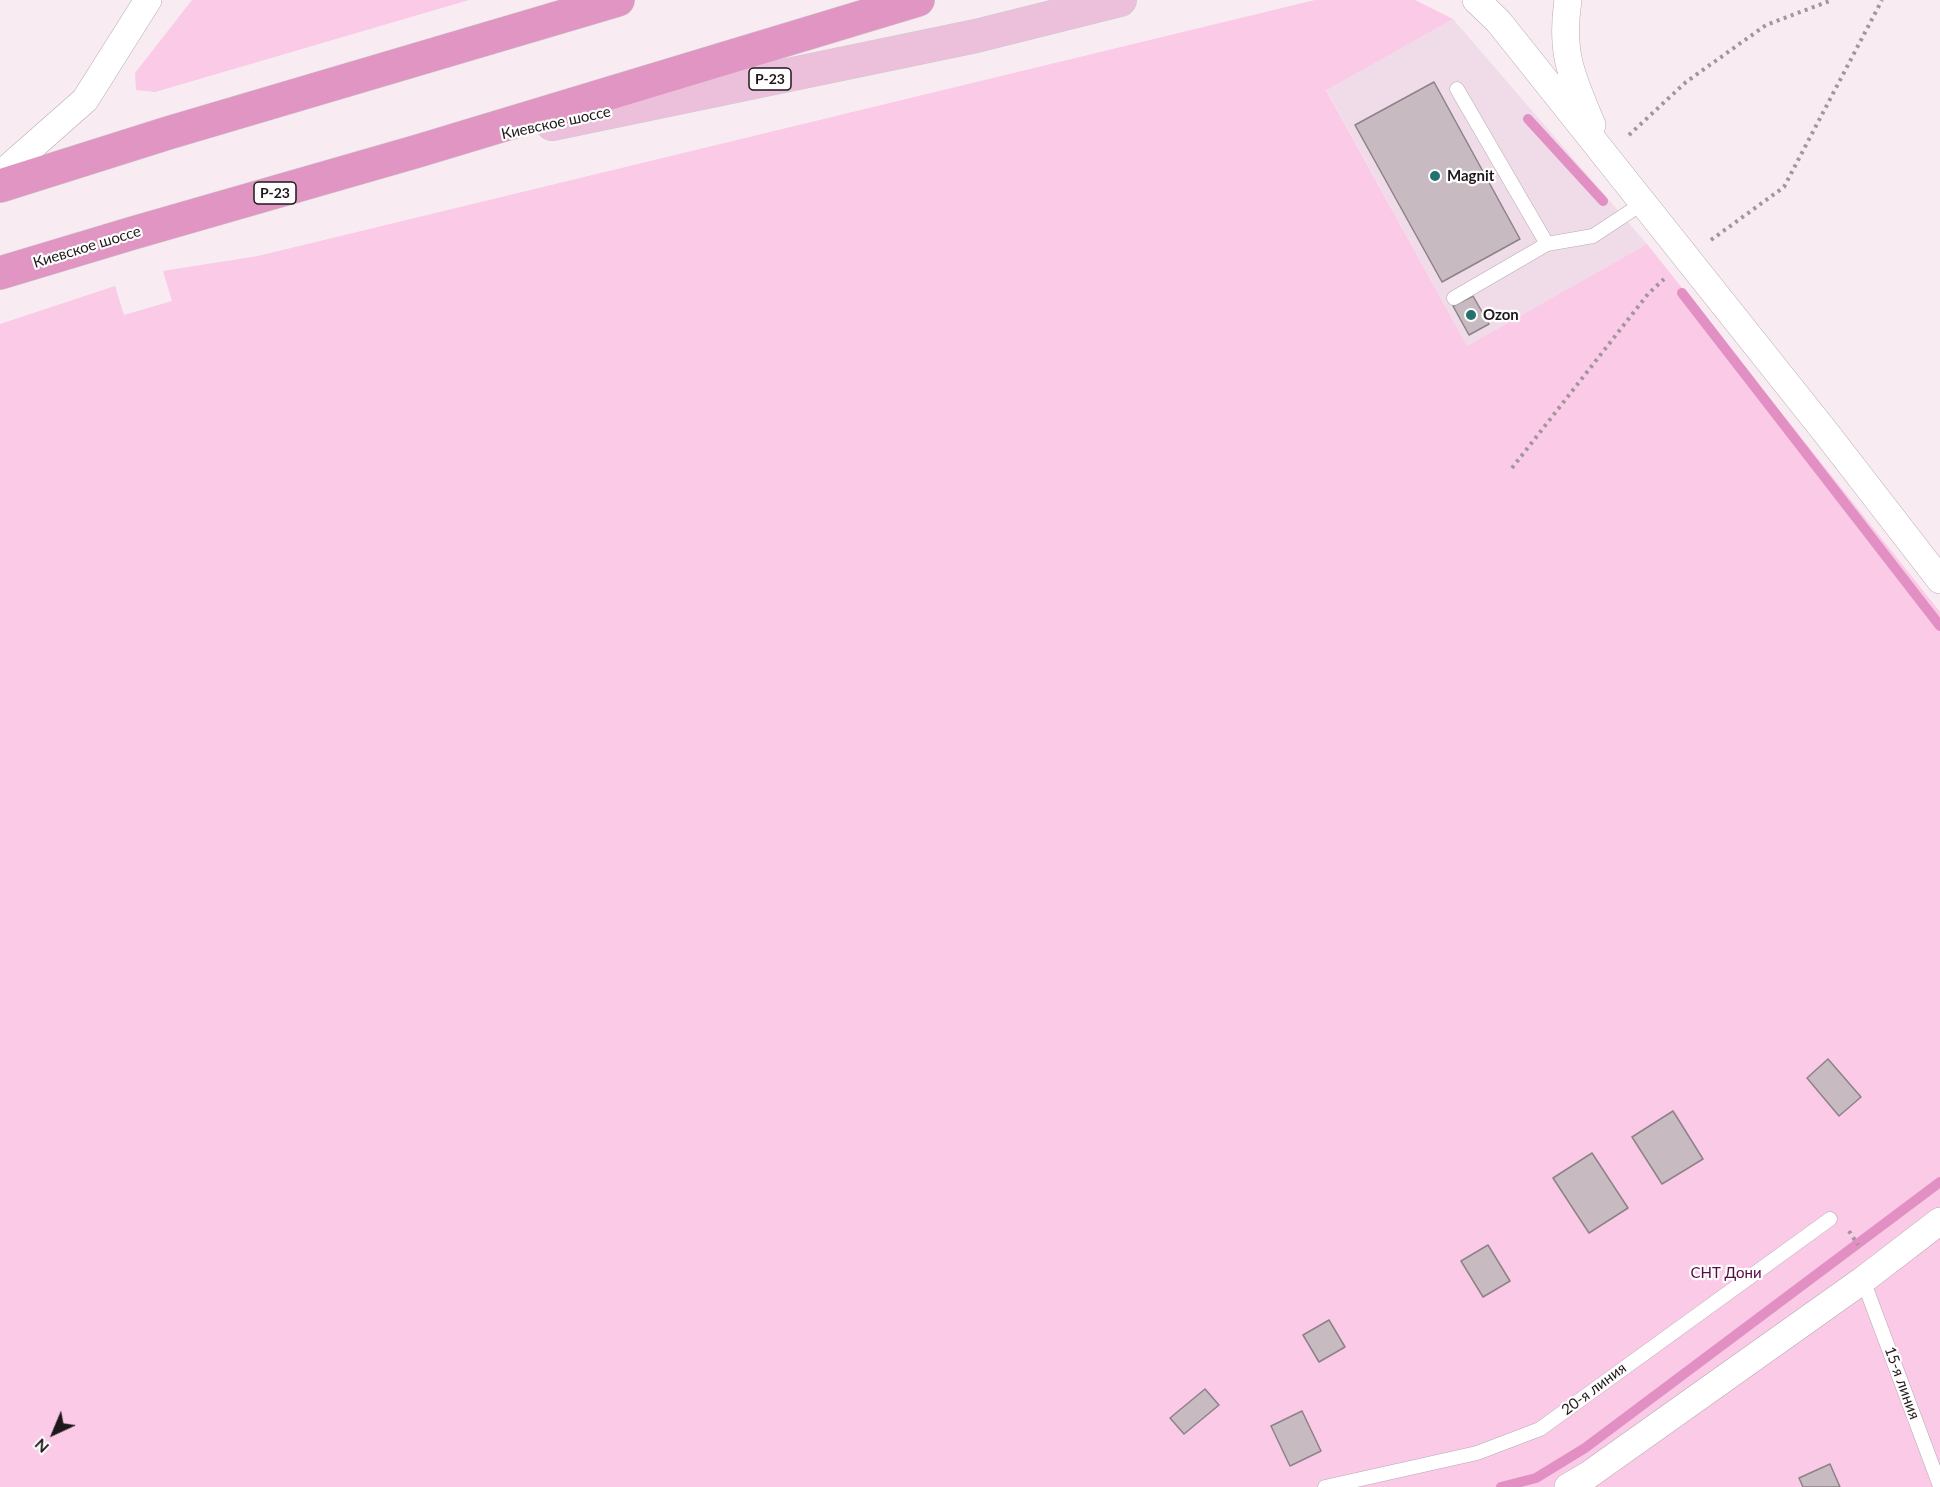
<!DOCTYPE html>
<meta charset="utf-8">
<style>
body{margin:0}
#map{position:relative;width:1940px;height:1487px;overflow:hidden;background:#f8ebf2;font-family:Lato,sans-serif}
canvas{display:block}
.north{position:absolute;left:24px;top:1403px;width:60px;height:60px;-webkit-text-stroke:4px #fefcfd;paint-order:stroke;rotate:224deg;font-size:16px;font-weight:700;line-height:24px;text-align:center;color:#1d191b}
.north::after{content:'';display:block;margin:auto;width:21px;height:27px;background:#1d191b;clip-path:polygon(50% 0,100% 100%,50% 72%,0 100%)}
</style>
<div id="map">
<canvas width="1940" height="1487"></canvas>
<div class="north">N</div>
</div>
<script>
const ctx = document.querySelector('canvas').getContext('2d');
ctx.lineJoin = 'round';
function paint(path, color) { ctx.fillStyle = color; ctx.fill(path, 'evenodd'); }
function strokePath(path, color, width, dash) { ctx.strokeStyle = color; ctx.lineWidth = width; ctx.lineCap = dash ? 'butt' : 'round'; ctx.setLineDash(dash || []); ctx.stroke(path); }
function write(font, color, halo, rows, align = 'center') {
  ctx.font = font + ' Lato,sans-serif'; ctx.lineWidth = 4.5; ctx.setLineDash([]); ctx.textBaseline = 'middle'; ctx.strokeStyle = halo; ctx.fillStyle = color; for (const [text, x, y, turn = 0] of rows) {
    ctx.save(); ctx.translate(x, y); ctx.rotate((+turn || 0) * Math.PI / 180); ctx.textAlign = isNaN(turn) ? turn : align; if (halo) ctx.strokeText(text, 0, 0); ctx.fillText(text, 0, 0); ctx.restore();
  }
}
const built = new Path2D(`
 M1453,19L1647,244L1467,346L1326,89Z`);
const green = new Path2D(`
 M192,0H469L155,92L136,90L135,73Z
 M1315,0H1415L1453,19L1326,90L1467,346L1647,244L1940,612V1487H0V324L115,286L124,315L172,301L163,271L258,256Z`);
const stream = new Path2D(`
 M1528,119L1603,201
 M1682,293L1940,626
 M1501,1487L1536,1478L1585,1448L1940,1182`);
const building = new Path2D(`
 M1434,82L1520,239L1442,282L1355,125Z
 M1473,296L1489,324L1469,335L1453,306Z
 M1828,1059L1861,1097L1839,1116L1807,1078Z
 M1673,1111L1703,1159L1662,1184L1632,1137Z
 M1592,1153L1628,1208L1589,1233L1553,1178Z
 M1488,1245L1510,1281L1483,1297L1461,1261Z
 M1329,1320L1345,1347L1319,1362L1303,1335Z
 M1205,1389L1219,1405L1184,1434L1170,1418Z
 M1302,1411L1321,1451L1290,1466L1271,1426Z
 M1830,1464L1840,1487H1803L1799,1478Z`);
const path = new Path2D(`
 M1629,135L1686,82L1766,25L1832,0
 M1711,240L1784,187L1882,0
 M1512,468L1648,294L1664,279
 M1849,1231L1858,1245`);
const lane = new Path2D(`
 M1457,89L1547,244L1593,236L1643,203
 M1454,298L1547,244
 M1863,1280L1940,1486
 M1325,1487L1477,1453L1540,1429L1830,1219`);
const street = new Path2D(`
 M1476,0L1498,21L1522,51L1827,434L1940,580
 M1568,0C1560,54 1572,77 1592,125
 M0,175L85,100L148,0
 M1568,1487L1587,1476L1863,1280L1940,1221`);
const primary = new Path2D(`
 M552,124L976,36L1120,0`);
const highway = new Path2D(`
 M0,186L168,133L618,0
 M0,273L133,233L418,151L918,0`);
const markers = [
 [1435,176,6,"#26706f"],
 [1471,315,6,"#26706f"]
];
const shields = [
 [770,79,42],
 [275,193,42]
];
const shieldNames = [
 ["Р-23",770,79],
 ["Р-23",275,193]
];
const streetNames = [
 ["Киевское шоссе",556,123,-12],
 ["Киевское шоссе",87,247,-17],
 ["15-я линия",1902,1383,70],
 ["20-я линия",1594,1389,-37]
];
const poiNames = [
 ["Magnit",1447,176],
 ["Ozon",1483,315]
];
const parkNames = [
 ["СНТ Дони",1726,1273]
];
paint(built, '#f0dce8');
paint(green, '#facae6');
strokePath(stream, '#e290c3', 10);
paint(building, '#c7bbc1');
strokePath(building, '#8d8288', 1.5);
strokePath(lane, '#b6aab0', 15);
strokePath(street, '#b6aab0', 28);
strokePath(primary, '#cdcccd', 34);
strokePath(highway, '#cdcccd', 34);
strokePath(path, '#a0969b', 4, [3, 4.5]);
strokePath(lane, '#fff', 14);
strokePath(street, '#fff', 27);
strokePath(primary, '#ecbfdb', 33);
strokePath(highway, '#e095c3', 33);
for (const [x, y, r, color] of markers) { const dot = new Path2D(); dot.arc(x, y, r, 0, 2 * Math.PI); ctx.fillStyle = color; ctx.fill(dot); strokePath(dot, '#fefcfd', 2); }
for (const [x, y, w] of shields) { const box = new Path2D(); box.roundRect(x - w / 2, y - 11, w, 22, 4.5); ctx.fillStyle = '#fefcfd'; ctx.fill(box); strokePath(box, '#1d191b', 1.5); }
write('bold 14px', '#1d191b', null, shieldNames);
write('15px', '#1d191b', '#fefcfd', streetNames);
write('bold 15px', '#1d191b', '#fefcfd', poiNames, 'left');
write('15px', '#550c40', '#fefcfd', parkNames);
</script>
